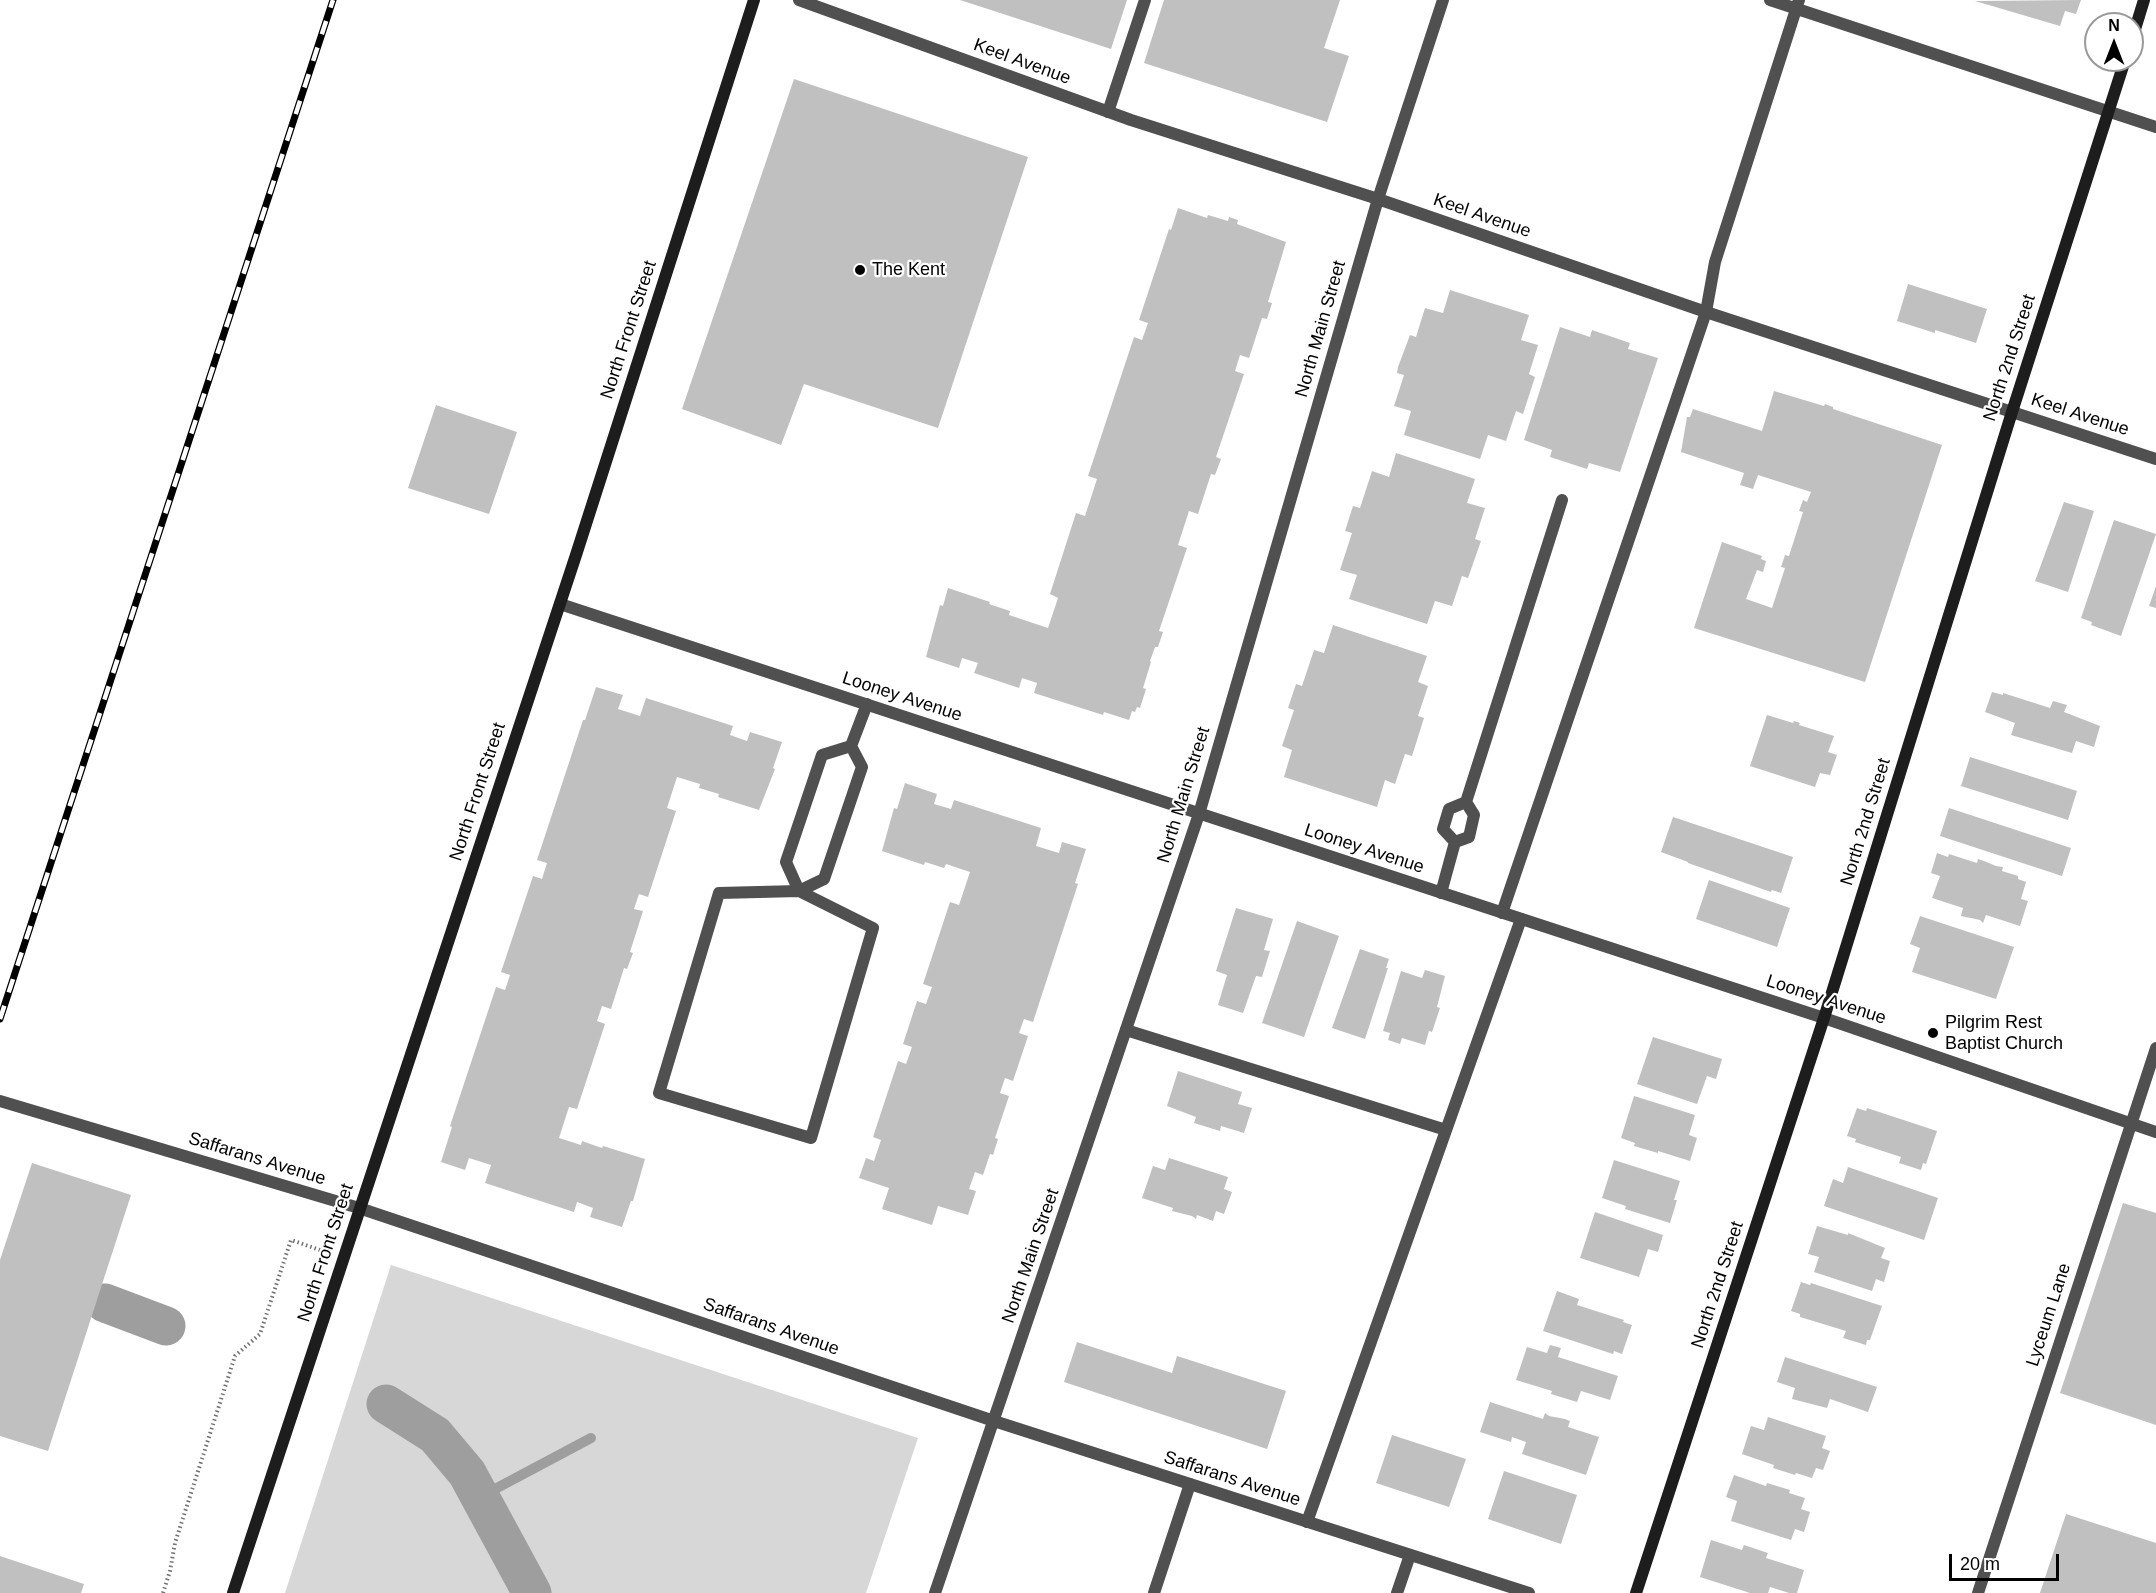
<!DOCTYPE html>
<style>
body{margin:0}
#map{position:relative;width:2156px;height:1593px;overflow:hidden;background:#fff;font-family:Arial,sans-serif}
canvas{display:block}
.north{position:absolute;left:2084px;top:12px;width:60px;height:60px;box-sizing:border-box;background:#fff;border:2px solid #999;border-radius:50%;rotate:0deg;font-size:16px;font-weight:700;line-height:24px;text-align:center;color:#000}
.north::after{content:'';display:block;margin:auto;width:21px;height:27px;background:#000;clip-path:polygon(50% 0,100% 100%,50% 72%,0 100%)}
.scale{position:absolute;left:1949px;top:1554px;width:110px;height:27px;box-sizing:border-box;border:3px solid #000;border-top:0;padding-left:8px;font-size:18px;line-height:21px;white-space:nowrap;color:#000;-webkit-text-stroke:4px #fff;paint-order:stroke}
</style>
<div id="map">
<canvas width="2156" height="1593"></canvas>
<div class="north">N</div>
<div class="scale">20 m</div>
</div>
<script>
const ctx = document.querySelector('canvas').getContext('2d');
ctx.lineJoin = 'round';
function paint(path, color) { ctx.fillStyle = color; ctx.fill(path, 'evenodd'); }
function strokePath(path, color, width, dash) { ctx.strokeStyle = color; ctx.lineWidth = width; ctx.lineCap = dash ? 'butt' : 'round'; ctx.setLineDash(dash || []); ctx.stroke(path); }
function write(font, color, halo, rows, align = 'center') {
  ctx.font = font + ' Arial,sans-serif'; ctx.lineWidth = 4.5; ctx.setLineDash([]); ctx.textBaseline = 'middle'; ctx.strokeStyle = halo; ctx.fillStyle = color; for (const [text, x, y, turn = 0] of rows) {
    ctx.save(); ctx.translate(x, y); ctx.rotate((+turn || 0) * Math.PI / 180); ctx.textAlign = isNaN(turn) ? turn : align; if (halo) ctx.strokeText(text, 0, 0); ctx.fillText(text, 0, 0); ctx.restore();
  }
}
const green = new Path2D(`
 M391,1265L918,1438L866,1593H285Z`);
const stream = new Path2D(`
 M480,1497L591,1438`);
const canal = new Path2D(`
 M105,1303L166,1326
 M386,1404L435,1435L467,1473L532,1593`);
const building = new Path2D(`
 M960,0H1127L1111,49Z
 M1164,0H1340L1324,48L1349,56L1327,122L1144,63Z
 M2081,0L2076,14L2065,11L2060,26L1975,1Z
 M794,79L1028,157L938,428L804,384L781,445L682,409Z
 M1178,208L1207,218L1208,215L1228,221L1229,217L1238,220L1237,224L1286,242L1268,302L1272,303L1267,319L1262,318L1249,358L1240,355L1235,371L1244,374L1216,457L1221,459L1215,475L1211,474L1198,514L1189,511L1178,545L1187,548L1159,631L1163,632L1158,647H1155L1150,661L1151,662L1143,688L1146,689L1140,708L1137,707L1135,712L1132,711L1129,720L1104,712L1103,715L1034,693L1037,683L1022,678L1019,688L974,673L978,663L962,658L959,668L926,657L940,605L943,606L948,588L990,602L989,604L1010,611L1009,615L1048,628L1058,598L1050,594L1076,513L1085,516L1097,479L1088,476L1134,337L1142,340L1148,323L1139,320L1169,229L1171,230Z
 M1908,284L1987,309L1976,343L1935,330V333L1897,321Z
 M1450,290L1529,315L1521,340L1538,345L1529,374L1535,377L1523,414L1516,411L1506,441L1488,435L1480,459L1404,435L1411,411L1394,406L1404,375L1397,373L1398,367L1410,335L1416,337L1425,308L1443,313Z
 M1560,327L1590,337L1592,330L1630,343L1628,349L1658,358L1620,472L1589,463L1587,469L1550,457L1552,450L1524,440Z
 M1774,391L1824,406L1825,404L1833,407V409L1942,445L1865,682L1694,628L1722,542L1762,556L1761,559L1766,561L1763,572L1757,570L1746,599L1772,608L1785,568L1781,567L1785,555L1789,556L1803,512L1799,511L1803,500L1807,502L1811,492L1758,475L1753,489L1740,485L1744,473L1681,452L1687,417H1690L1693,409L1762,431Z
 M436,405L517,432L489,514L408,488Z
 M1396,453L1475,479L1467,503L1485,508L1475,539L1481,541L1468,578L1462,576L1452,606L1435,601L1427,624L1349,599L1357,575L1340,570L1352,533L1345,531L1353,506L1360,508L1372,471L1389,477Z
 M2064,502L2094,511L2068,592L2035,581Z
 M2114,520L2156,534L2121,636L2091,625L2092,622L2081,618Z
 M2156,586V608L2149,606Z
 M1333,625L1427,656L1418,682L1428,686L1418,716L1424,718L1412,756L1405,754L1395,784L1385,780L1377,807L1284,777L1292,750L1282,746L1294,710L1288,708L1296,684L1302,686L1314,650L1324,653Z
 M596,687L623,695L618,709L640,716L646,698L733,726L730,735L747,741L750,732L782,742L773,768L775,769L759,810L718,797L719,794L699,788L700,784L677,777L667,808L676,811L648,897L639,894L634,909L643,911L630,952L633,953L627,969L624,968L611,1009L602,1006L597,1021L605,1024L577,1109L569,1107L559,1138L581,1145L582,1141L602,1148L603,1146L645,1159L633,1201H631L622,1227L590,1217L593,1208L577,1202L574,1212L485,1183L491,1165L469,1158L465,1170L441,1162L452,1127L450,1126L496,987L505,990L510,975L501,972L533,876L542,879L547,863L537,860L583,720H585Z
 M1992,692L2003,695V693L2050,708L2053,701L2067,705L2064,712L2100,726L2094,747L2076,741L2072,753L2011,735L2015,723L1985,712Z
 M1767,715L1793,723L1794,721L1800,723L1799,725L1834,736L1828,752L1837,755L1830,775L1820,773L1815,787L1750,766Z
 M1970,757L2077,791L2068,820L1961,786Z
 M905,783L937,794L934,804L951,809L954,800L1041,828L1036,846L1059,853L1062,842L1086,849L1075,883L1078,884L1033,1022L1024,1019L1019,1033L1028,1036L1013,1081L1005,1078L1000,1093L1009,1096L995,1138L998,1139L993,1155L990,1154L983,1175L975,1172L969,1189L976,1191L968,1215L938,1206L932,1225L882,1209L889,1188L859,1178L866,1158L874,1161L881,1140L873,1137L898,1061L906,1064L912,1047L903,1044L917,1001L926,1004L932,987L923,984L950,902L959,905L970,872L946,864L944,868L925,862L924,865L882,851L894,808L897,809Z
 M1949,808L2071,848L2062,876L1940,836Z
 M1673,817L1793,857L1781,893L1772,890L1771,892L1688,863V862L1661,852Z
 M1937,853L1948,857L1949,854L1977,863L1978,859L1984,861L1996,866L2003,867L2002,871L2018,876V879L2026,882L2021,899L2028,901L2020,926L1986,915L1983,923L1980,920L1961,916L1963,908L1932,898L1940,876L1931,873Z
 M1709,880L1790,908L1777,947L1696,919Z
 M1236,908L1273,919L1264,950L1270,951L1262,977L1256,976L1243,1013L1218,1005L1227,975L1216,971Z
 M1920,916L2014,947L1996,999L1912,972L1920,948L1910,944Z
 M1297,921L1339,936L1304,1037L1262,1023Z
 M1360,949L1389,959L1386,968H1388L1365,1039L1332,1028Z
 M1425,970L1445,976L1437,1007L1440,1008L1432,1032L1429,1031L1425,1045L1402,1038L1400,1044L1388,1040L1390,1033L1383,1031L1401,971L1422,978Z
 M1653,1037L1722,1059L1716,1079L1707,1076L1697,1104L1637,1084Z
 M1178,1071L1242,1092L1238,1104L1252,1108L1244,1133L1221,1126L1220,1131L1194,1123L1196,1117L1167,1106Z
 M1634,1096L1695,1115L1689,1135L1697,1138L1690,1161L1658,1151V1153L1634,1146L1635,1143L1621,1138Z
 M1857,1108L1866,1111L1867,1108L1937,1131L1926,1164L1923,1163L1921,1170L1899,1163L1901,1157L1855,1142L1856,1139L1847,1136Z
 M1169,1158L1228,1177L1224,1189L1232,1192L1224,1214L1216,1211L1213,1221L1197,1215L1196,1219L1192,1216L1172,1211L1173,1208L1142,1198L1153,1166L1165,1170Z
 M1614,1160L1680,1181L1674,1200H1677L1670,1223L1625,1209L1626,1206L1602,1198Z
 M32,1163L131,1195L48,1451L0,1436V1260Z
 M1848,1167L1938,1198L1924,1240L1824,1206L1833,1179L1843,1183Z
 M2123,1203L2156,1213V1425L2060,1393Z
 M1595,1212L1663,1235L1658,1252L1648,1249L1639,1277L1580,1258Z
 M1817,1226L1848,1235V1233L1885,1248L1881,1258L1890,1261L1884,1282L1876,1279L1872,1291L1814,1272L1819,1257L1808,1254Z
 M1801,1282L1810,1285L1811,1283L1882,1306L1870,1340H1867L1866,1345L1843,1338L1846,1331L1800,1317V1314L1791,1311Z
 M1557,1291L1579,1299L1577,1305L1624,1320L1623,1322L1632,1325L1622,1354L1614,1351L1613,1354L1543,1331Z
 M1077,1342L1172,1373L1177,1356L1286,1391L1267,1449L1064,1382Z
 M1550,1345L1561,1348L1558,1357L1618,1376L1610,1400L1581,1391L1577,1402L1551,1394L1552,1391L1516,1380L1527,1347L1547,1353Z
 M1785,1357L1877,1387L1868,1412L1830,1399L1827,1408L1792,1399L1795,1388L1777,1382Z
 M1490,1402L1543,1419L1545,1413L1549,1416L1565,1419L1570,1421L1568,1427L1599,1437L1586,1475L1522,1454L1526,1442L1512,1437L1511,1442L1480,1432Z
 M1768,1417L1826,1436L1822,1448L1830,1451L1823,1470L1816,1468L1812,1478L1796,1473L1795,1475L1773,1468L1774,1465L1742,1454L1751,1426L1764,1430Z
 M1392,1435L1466,1459L1449,1507L1376,1483Z
 M1504,1471L1577,1495L1561,1544L1488,1519Z
 M1734,1475L1766,1486L1767,1483L1790,1490L1789,1493L1805,1498L1801,1509L1810,1512L1804,1532L1795,1529L1791,1540L1731,1521L1737,1501L1726,1497Z
 M2066,1514L2156,1543V1593H2040Z
 M1711,1540L1742,1550L1744,1545L1768,1553L1766,1558L1804,1570L1797,1593H1789L1770,1587L1768,1593H1750L1700,1577Z
 M0,1556L84,1584L81,1593H0Z`);
const path = new Path2D(`
 M163,1593L170,1571L175,1543L235,1356L260,1334L291,1240L320,1250`);
const lane = new Path2D(`
 M1770,0L2156,127
 M1108,112L1145,0
 M851,746L822,755L786,862L799,891L873,928L811,1138L659,1093L719,893L799,891L824,879L862,767L851,746L867,704
 M1455,842L1469,837L1474,815L1466,802L1562,500
 M1455,842L1443,829L1449,809L1466,802
 M1441,893L1455,842
 M1502,913L1706,312L1715,262L1799,0
 M1126,1030L1446,1130
 M1307,1522L1521,919
 M1154,1593L1190,1484
 M1397,1593L1410,1555
 M1978,1593L2156,1048`);
const street = new Path2D(`
 M799,0L1131,120L1378,199L1706,312L2156,459
 M560,604L1824,1018L2156,1132
 M0,1101L359,1208L994,1421L1529,1593
 M935,1593L1199,814L1378,199L1443,0`);
const secondary = new Path2D(`
 M2132,39L2144,0
 M233,1593L576,555L754,0
 M1636,1593L1824,1018L2012,412L2125,60`);
const rail = new Path2D(`
 M0,1019L333,0`);
const markers = [
 [860,270,6,"#000"],
 [1933,1033,6,"#000"]
];
const streetNames = [
 ["Keel Avenue",1022,62,20],
 ["Keel Avenue",1482,216,19],
 ["North Main Street",1321,329,-74],
 ["North Front Street",629,330,-72],
 ["North 2nd Street",2010,358,-72],
 ["Keel Avenue",2080,415,18],
 ["Looney Avenue",902,697,18],
 ["North Front Street",478,792,-72],
 ["North Main Street",1184,795,-73],
 ["North 2nd Street",1866,822,-73],
 ["Looney Avenue",1364,849,18],
 ["Looney Avenue",1826,1000,18],
 ["Saffarans Avenue",257,1159,17],
 ["North Front Street",326,1253,-72],
 ["North Main Street",1031,1256,-71],
 ["North 2nd Street",1718,1285,-72],
 ["Lyceum Lane",2049,1315,-72],
 ["Saffarans Avenue",771,1327,19],
 ["Saffarans Avenue",1232,1479,18]
];
const poiNames = [
 ["The Kent",872,270],
 ["Pilgrim Rest",1945,1023],
 ["Baptist Church",1945,1044]
];
paint(green, '#d7d7d7');
strokePath(stream, '#9e9e9e', 10);
strokePath(canal, '#9e9e9e', 39);
paint(building, '#c0c0c0');
strokePath(path, '#727272', 4, [1.5, 3]);
strokePath(lane, '#505050', 12);
strokePath(street, '#505050', 12);
strokePath(secondary, '#1d1d1d', 12);
strokePath(rail, '#000', 7);
strokePath(rail, '#fff', 4.5, [14]);
for (const [x, y, r, color] of markers) { const dot = new Path2D(); dot.arc(x, y, r, 0, 2 * Math.PI); ctx.fillStyle = color; ctx.fill(dot); strokePath(dot, '#fff', 2); }
write('18px', '#000', '#fff', streetNames);
write('18px', '#000', '#fff', poiNames, 'left');
</script>
